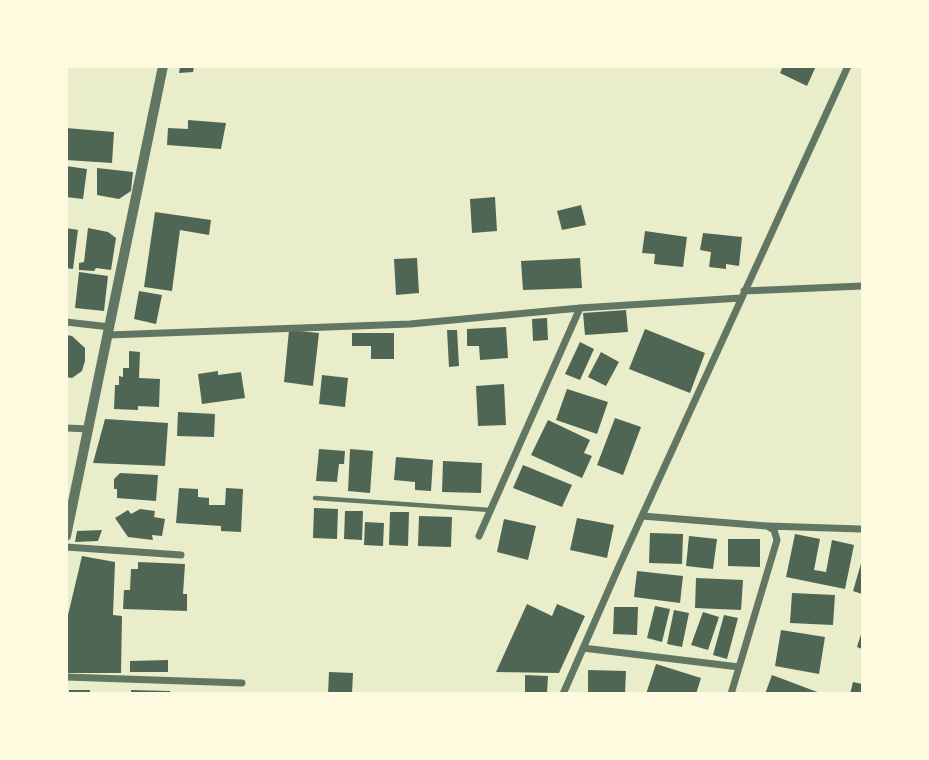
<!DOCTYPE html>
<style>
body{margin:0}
#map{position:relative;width:929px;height:760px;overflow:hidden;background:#e9edc9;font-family:"Fira Sans Condensed",sans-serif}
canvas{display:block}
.frame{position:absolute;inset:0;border:68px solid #fefae0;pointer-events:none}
</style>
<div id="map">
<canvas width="929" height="760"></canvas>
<div class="frame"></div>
</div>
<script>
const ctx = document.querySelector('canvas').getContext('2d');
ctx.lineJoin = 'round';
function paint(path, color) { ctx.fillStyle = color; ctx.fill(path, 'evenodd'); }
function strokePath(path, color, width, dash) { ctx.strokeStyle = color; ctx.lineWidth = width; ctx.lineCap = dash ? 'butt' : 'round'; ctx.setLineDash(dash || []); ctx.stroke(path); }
const building = new Path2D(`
 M180,66H194L193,72L179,73Z
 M783,66H816L807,86L780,73Z
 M188,120L226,123L221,149L167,145L168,128L188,129Z
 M66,128L114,132L112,163L66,160Z
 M66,166L87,169L83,199L66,197Z
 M97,168L133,172L131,191L119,199L97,195Z
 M495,197L497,231L472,233L470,199Z
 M581,205L586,225L562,230L557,211Z
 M155,212L211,220L209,235L180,230L172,291L144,287Z
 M66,228L78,230L73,269L66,268Z
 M88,228L108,232L116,238L111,270L96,268L94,271L79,270V263L84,262Z
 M645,231L687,237L683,267L654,264L655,254L642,253Z
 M703,233L742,237L739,266L726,264V269L709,267L711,252L700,250Z
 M417,258L419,293L396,295L394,259Z
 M580,258L582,288L523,290L521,261Z
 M79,272L108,276L104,311L75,308Z
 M139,291L162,295L156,324L134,319Z
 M626,310L628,332L585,335L583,313Z
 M547,318L548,340L533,341L532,319Z
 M506,327L508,358L480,360L479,346H467V329Z
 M645,329L705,353L690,393L629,369Z
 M289,330L319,333L313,386L284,382Z
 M447,330H457L459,366L449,367Z
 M352,333H394V359H371V346H352Z
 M66,335L72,336L85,348V361L82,371L72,378L66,377Z
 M580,342L594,349L580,380L565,374Z
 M129,351L140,352L139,378L160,379L159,407L138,406V410L114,409L115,385H119V376L123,377V368H129Z
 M601,352L619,362L606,386L588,377Z
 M218,371V375L241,372L245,398L202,404L198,374Z
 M322,375L348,378L345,407L319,404Z
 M504,384L506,425L478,426L476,386Z
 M567,389L608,402L597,434L556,420Z
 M178,412L215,414L214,437L177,436Z
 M615,418L641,427L623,475L597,465Z
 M105,419L168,423L165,466L93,463Z
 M548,420L590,440L584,453L592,456L582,478L531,455Z
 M319,449L345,451L344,464H339L337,482L316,481Z
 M350,449L373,451L370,493L348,491Z
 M396,457L433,460L431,491L415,490V482L394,480Z
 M443,461L482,463L481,493L442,492Z
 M523,465L572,485L562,507L513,488Z
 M120,473L158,475L156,501L117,498V489H114V479Z
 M179,488L198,489V497L209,498V505H225L226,488L243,489L241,532L221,531V526L176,523Z
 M314,508L338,509L337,539L313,538Z
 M140,509L155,511L154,517L165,519L162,536L152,535L153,540L128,537L115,518L128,510L131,514Z
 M345,511H363L362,540L344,539Z
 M390,512H409L408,546L389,545Z
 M419,516L452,517L451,547L418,546Z
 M577,518L614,525L607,558L570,550Z
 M504,519L536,526L528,560L497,552Z
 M365,522L384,523L383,546L364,545Z
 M102,530L98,541L75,542L77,531Z
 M650,533L683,534L682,564L649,563Z
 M795,534L820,539L814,570L826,572L832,540L854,545L845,589L786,577Z
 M689,536L717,539L713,569L686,566Z
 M728,539H760V567L728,566Z
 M82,556L115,562L113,615L122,616L121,673H66V615H68Z
 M862,560V594L853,591Z
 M138,562L185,564L183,594H187V611L123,609L124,590H130L131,569H138Z
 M637,571L683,576L680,603L634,597Z
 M696,578L743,580L741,610L695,608Z
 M792,593L835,595L833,625L790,623Z
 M527,604L552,616L557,604L585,616L559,673L496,672Z
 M655,606L670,609L662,642L647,638Z
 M614,607H638L637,635L613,634Z
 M674,610L689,613L682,647L667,644Z
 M703,612L719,617L708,650L691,645Z
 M724,615L738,618L727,659L713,655Z
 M781,630L825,637L819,674L775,666Z
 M862,631V649L857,647Z
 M168,660V672H130V661Z
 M656,664L701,678L696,694H646Z
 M588,670L626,671L625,694H588Z
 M329,672L353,673L352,694H328Z
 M525,675L548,676L547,694H525Z
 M772,675L820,693V694H765Z
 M853,682L862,684V694H850Z
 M69,690H90V694H69Z
 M131,690L170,691V694H131Z`);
const service = new Path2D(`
 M315,498L490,510`);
const minor = new Path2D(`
 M744,291L862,286
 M66,322L110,327
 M108,335L410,324L580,308L741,298
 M66,428L89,429
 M642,516L767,526L774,530L777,540L731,694
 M768,526L860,529
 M479,536L580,308
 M66,547L181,555
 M583,648L739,667
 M66,677L242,683
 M563,694L620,564L848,66`);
const tertiary = new Path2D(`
 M66,536L163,66`);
paint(building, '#4f6655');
strokePath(service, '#617663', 4.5);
strokePath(minor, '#617663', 7);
strokePath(tertiary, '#617663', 10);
</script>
